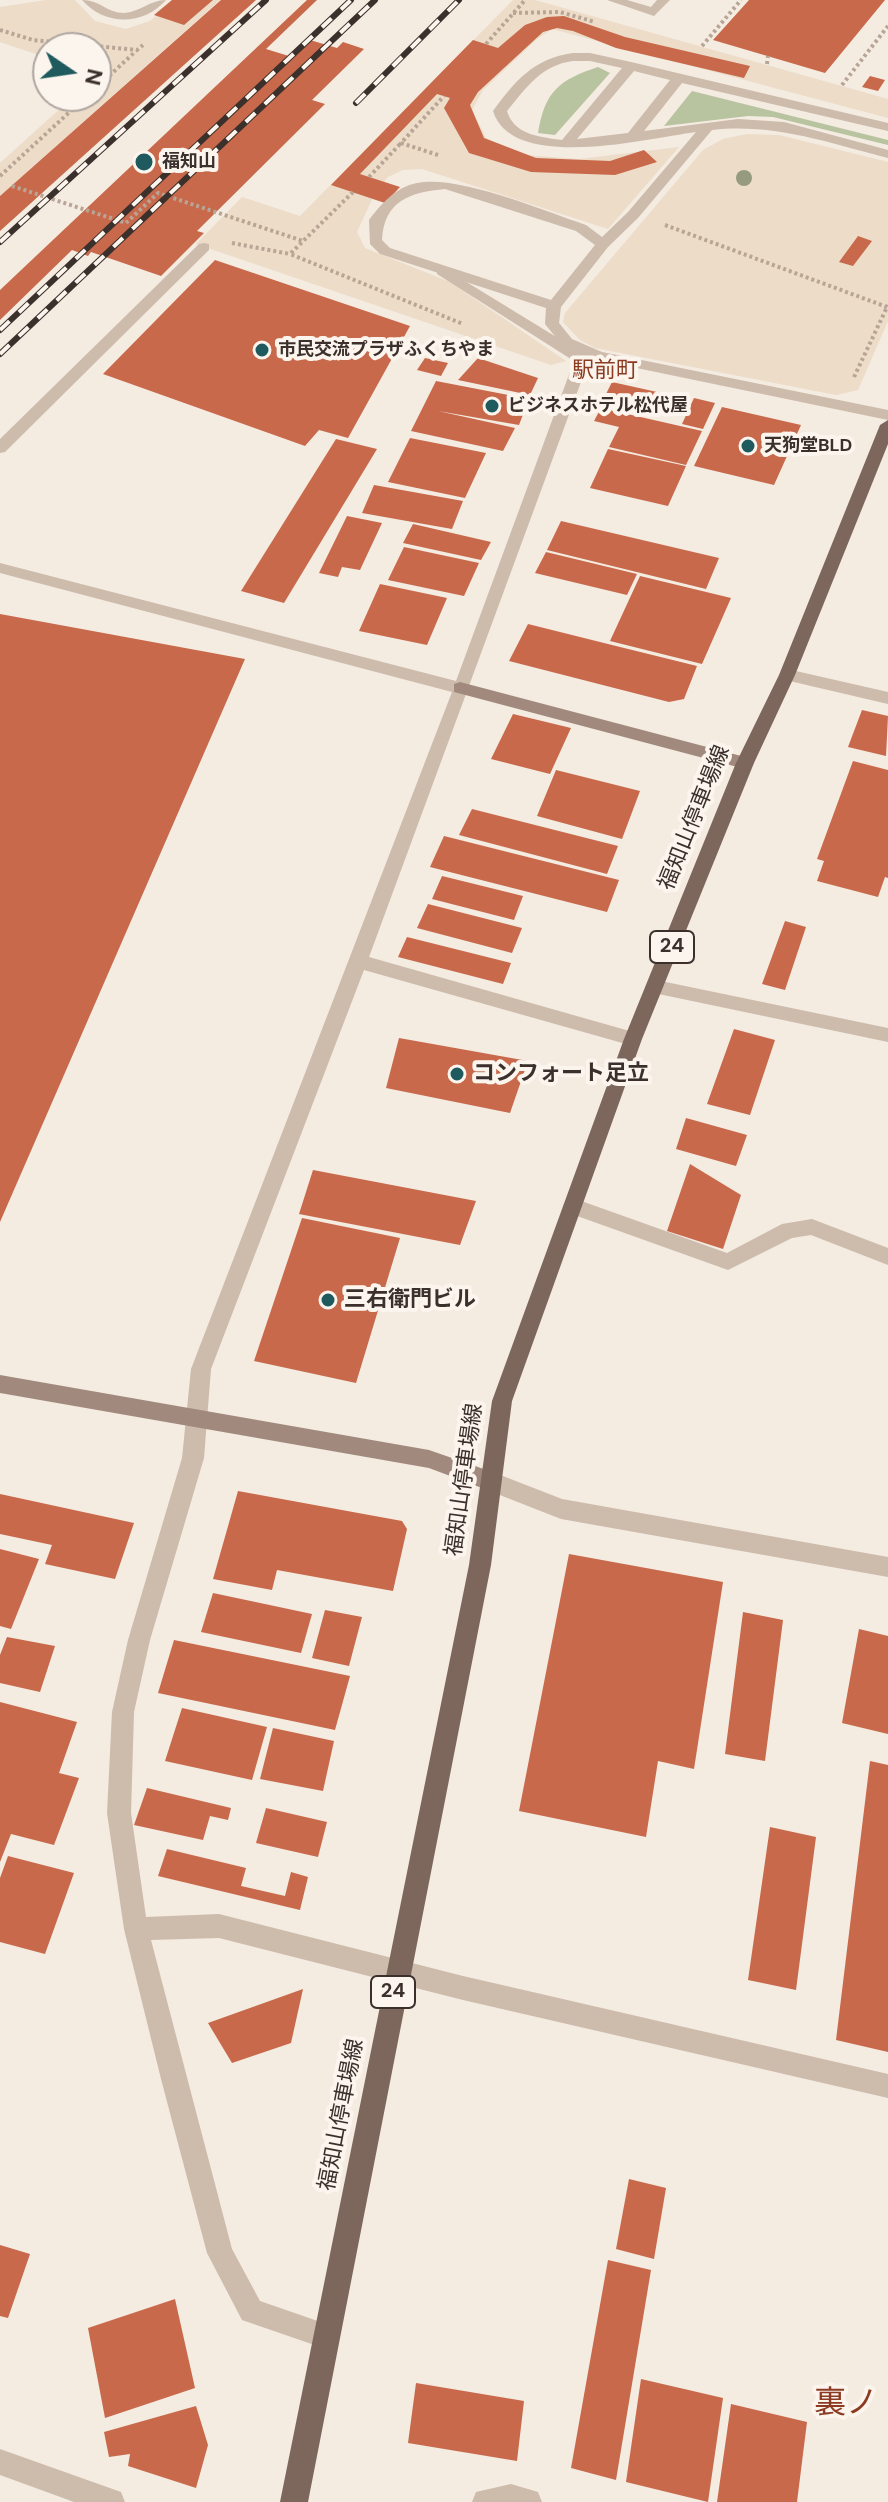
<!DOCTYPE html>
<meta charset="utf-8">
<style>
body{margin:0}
#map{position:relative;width:888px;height:2502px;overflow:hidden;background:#f4ebe1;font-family:"DM Sans",sans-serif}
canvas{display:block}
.north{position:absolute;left:32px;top:32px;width:80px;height:80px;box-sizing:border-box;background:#fbf5ee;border:2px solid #aea6a0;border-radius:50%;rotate:103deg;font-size:22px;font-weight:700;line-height:32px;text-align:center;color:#3b302b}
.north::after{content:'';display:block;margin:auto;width:28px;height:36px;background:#1f5a5e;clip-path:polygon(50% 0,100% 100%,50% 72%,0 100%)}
</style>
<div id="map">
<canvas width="888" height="2502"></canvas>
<div class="north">N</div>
</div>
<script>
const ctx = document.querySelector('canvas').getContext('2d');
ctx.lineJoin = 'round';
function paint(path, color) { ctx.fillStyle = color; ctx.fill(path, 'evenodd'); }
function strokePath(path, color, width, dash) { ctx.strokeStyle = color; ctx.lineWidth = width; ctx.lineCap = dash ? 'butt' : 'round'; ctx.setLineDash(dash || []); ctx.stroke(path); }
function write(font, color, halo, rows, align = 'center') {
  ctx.font = font + ' "DM Sans","Noto Sans JP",sans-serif'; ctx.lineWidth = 8; ctx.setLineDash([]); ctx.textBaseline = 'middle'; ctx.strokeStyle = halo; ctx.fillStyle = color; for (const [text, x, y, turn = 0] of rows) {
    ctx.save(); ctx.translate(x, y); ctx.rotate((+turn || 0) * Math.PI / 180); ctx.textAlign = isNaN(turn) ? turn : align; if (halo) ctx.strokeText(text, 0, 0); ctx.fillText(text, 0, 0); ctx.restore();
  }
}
const green = new Path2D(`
 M598,67L610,73L555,135L538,133C545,91 559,80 598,67Z
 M692,91L888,140V145L773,117L748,116L664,126Z`);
const plaza = new Path2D(`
 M46,0H75L95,21L126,29L150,21L175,0H220L0,196V163L74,96H96V48H48V58L0,42V7Z
 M513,0H535L888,99V118L552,29L537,39L483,90L472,110L486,138L524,155L579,159L679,147L608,229L422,169L403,170L388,177L374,195L357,232L365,248L450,282L566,361L551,365L196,244L242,197L300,216Z
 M747,134L779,135L888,162V321L858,390L836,395L595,348L580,340L563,322L565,313L703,150L723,139Z`);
const building = new Path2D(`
 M172,0H213L184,25L154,15Z
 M221,0H256L0,231V196Z
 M307,0H317L266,49L292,57L310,40L337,48L343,42L364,49L312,100L325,104L197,231L204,233L161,276L91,252L88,256L72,250L0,320V290Z
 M749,0H885L825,73L713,40Z
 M564,16L625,37L750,66L744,78L616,48L573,31L557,28L543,32L478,92L470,105L484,138L536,158L610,161L644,150L657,162L615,175L531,172L469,153L444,108L450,98L437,94L360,174L400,187L385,203L331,185L473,40L498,48L525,25L547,17Z
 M870,76L885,80L878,91L862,87Z
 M858,236L872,241L853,266L839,262Z
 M215,260L410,326L348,438L319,430L305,446L103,374Z
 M425,358L448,363L441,376L417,370Z
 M478,358L538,378L530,395L458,380Z
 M436,381L529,399L519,425L438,411L515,428L503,451L411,431Z
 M612,382L666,394L656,416L601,404Z
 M694,398L715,403L703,429L682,424Z
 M722,407L801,425L774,485L694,466Z
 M601,408L702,431L686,465L609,447L619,427L594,421Z
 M410,438L486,453L465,498L388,482Z
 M336,439L377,449L284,603L241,591Z
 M608,449L686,466L668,506L590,488Z
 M374,485L463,501L452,529L362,513Z
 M347,516L382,523L360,570L342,567L338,577L319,573Z
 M561,521L719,558L706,589L547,550Z
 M413,524L491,542L481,560L403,543Z
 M404,547L479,563L464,596L388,580Z
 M546,552L637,574L627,595L535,573Z
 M640,576L731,598L702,664L610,641Z
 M380,584L447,598L427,645L359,631Z
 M0,614L245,659L0,1222Z
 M528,624L612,645L697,666L684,699L669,702L509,661Z
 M862,710L888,716L886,756L848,747Z
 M513,714L571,728L550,774L491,759Z
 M853,761L888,770V878L885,877L878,897L817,881L824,861L817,859Z
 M556,770L640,791L622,839L537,816Z
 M472,809L618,846L607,874L459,835Z
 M444,836L619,880L607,912L430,867Z
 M442,876L523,896L514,920L432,899Z
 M428,904L522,928L512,953L417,928Z
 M785,921L806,927L785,990L762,984Z
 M407,937L511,963L503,984L398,957Z
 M734,1029L775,1040L750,1115L707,1104Z
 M399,1038L528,1061L510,1113L386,1088Z
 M686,1118L747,1135L736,1166L676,1149Z
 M690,1164L741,1195L723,1249L667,1231Z
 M313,1170L476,1201L460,1245L299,1214Z
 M302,1218L400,1238L356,1383L254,1361Z
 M238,1491L402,1521L407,1529L393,1591L277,1570L272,1590L213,1579Z
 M0,1494L134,1523L115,1579L45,1564L52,1545L0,1534Z
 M0,1549L39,1559L11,1629L0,1626Z
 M569,1554L723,1582L694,1769L658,1761L646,1837L519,1811Z
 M213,1593L312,1614L301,1653L201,1632Z
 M325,1610L362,1617L349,1666L312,1658Z
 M743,1612L783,1620L765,1761L725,1754Z
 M859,1629L888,1636V1734L842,1723Z
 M7,1637L55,1646L40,1692L0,1683V1655Z
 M174,1640L350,1676L335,1730L158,1693Z
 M0,1702L77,1722L59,1773L79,1778L54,1845L11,1834L0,1862Z
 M182,1708L267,1727L252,1780L165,1761Z
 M273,1728L334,1741L323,1791L260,1779Z
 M870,1761L888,1765V2052L836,2040Z
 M147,1788L231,1808L228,1820L210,1816L203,1840L134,1825Z
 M266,1808L327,1822L318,1857L256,1843Z
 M770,1827L816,1837L796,1990L748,1980Z
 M167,1849L246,1868L241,1886L285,1896L291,1872L308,1877L300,1910L158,1876Z
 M8,1856L74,1873L45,1954L0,1942V1878Z
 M303,1989L291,2043L232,2063L208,2023Z
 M629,2179L666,2188L654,2259L616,2249Z
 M0,2245L30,2254L8,2318L0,2316Z
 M608,2260L651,2270L616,2480L571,2468Z
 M175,2299L195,2388L105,2418L88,2328Z
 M641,2379L723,2398L708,2502L626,2482Z
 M416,2383L524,2401L517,2461L408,2443Z
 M731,2404L807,2422L797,2502H717Z
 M196,2406L208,2445L196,2488L128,2466L130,2454L109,2457L104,2432Z`);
const path = new Path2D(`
 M513,13L560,12L595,22
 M0,30L33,40L137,50L143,45
 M486,44L525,0
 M702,46L741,0
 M767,64L768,56
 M842,85L888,26
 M96,88L136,51
 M438,155L401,143L444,96
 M0,176L87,96
 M369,177L401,143
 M12,186L126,223L158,193L303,241
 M353,192L290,254L463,324
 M665,225L887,307
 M232,243L290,254
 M854,377L888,305`);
const lane = new Path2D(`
 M82,0C100,0 107,13 124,13C140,12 150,0 166,0C143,26 105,26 82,0Z
 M607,0H627L651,7L657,0H670L654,16Z
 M573,53H590L631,62L888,123V131L682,83L644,131L738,119L784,122L888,150V158C829,143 774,123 712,130L638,218L608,247L561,307L559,323L572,339L602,352L888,410V420L593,359L562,345L545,324L546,308L380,254L370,244L369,220C382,203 396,187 417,183C460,175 543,211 586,225L602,237L628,212L696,132C649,138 512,173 493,111C515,81 534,58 573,53ZM573,61H590L622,68L562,140C540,137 514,135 507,111C526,88 541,65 573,61ZM634,71L670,80L628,133L577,139ZM445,189L576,231L595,245L551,300L390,248L382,240C384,201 410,192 445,189Z`);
const street = new Path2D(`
 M204,243L209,244V250L5,452L0,453V439L199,244Z
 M442,267L584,354L598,351L605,356L588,363L369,957L633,1032L642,1039L633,1046L364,970L211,1369L204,1458L150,1640L134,1712L131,1813L146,1917L219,1914L463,1976L888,2074V2098L463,2000L219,1938L151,1940L232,2249L260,2301L335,2327L339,2336L335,2345L326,2349L242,2320L207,2253L161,2079L124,1929L107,1813L112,1712L128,1640L182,1458L191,1369L452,692L0,573V563L456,681L574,361L437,274V268Z
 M787,669L888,692V704L781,679V671Z
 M656,980L888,1028V1042L649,992L647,987Z
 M573,1198L727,1253L782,1224L812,1219L888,1248V1265L811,1235L792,1238L728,1270L566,1212L563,1206L566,1200Z
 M490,1471L562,1499L888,1557V1577L561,1519L482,1488L479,1481L482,1474Z
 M0,2449L121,2492L125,2502H74L0,2475Z
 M511,2484L538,2492L542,2502H472L476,2492Z`);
const secondary = new Path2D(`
 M460,682L745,757L754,763L745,769L454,692V684Z
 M0,1375L429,1450L498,1474L501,1481L498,1488L490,1491L429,1468L0,1393Z`);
const primary = new Path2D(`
 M888,420V444L795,675L754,763L642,1039L512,1401L491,1565L308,2502H280L469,1565L492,1401L624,1039L736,763L779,675L880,425Z`);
const rail = new Path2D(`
 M356,103L459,0
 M0,242L266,0
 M0,330L351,0
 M0,354L375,0`);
const trees = [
 [744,178]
];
const markers = [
 [144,162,10,"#1f5a5e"],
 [262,350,8,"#1f5a5e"],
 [492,406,8,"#1f5a5e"],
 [748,446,8,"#1f5a5e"],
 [457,1074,8,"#1f5a5e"],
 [328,1300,8,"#1f5a5e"]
];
const farPoinames = [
 ["福知山",162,162],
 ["市民交流プラザふくちやま",278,350],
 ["ビジネスホテル松代屋",508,406],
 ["天狗堂BLD",764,446]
];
const shields = [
 [672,947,44],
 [393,1992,44]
];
const shieldNames = [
 ["24",672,947],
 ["24",393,1992]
];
const farQuarternames = [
 ["駅前町",605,371]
];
const streetNames = [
 ["福知山停車場線",695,818,-68],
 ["福知山停車場線",465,1480,-82],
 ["福知山停車場線",342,2115,-79]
];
const poiNames = [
 ["コンフォート足立",473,1074],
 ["三右衛門ビル",344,1300]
];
const nearQuarternames = [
 ["裏ノ",846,2405]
];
paint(green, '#b8c4a0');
paint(plaza, '#ecdcc8');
paint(building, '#c8694b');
strokePath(path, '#b9a596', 4, [3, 3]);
paint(lane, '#cdbbac');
paint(street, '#cdbbac');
paint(secondary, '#a18a7d');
paint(primary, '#7d675c');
strokePath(rail, '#3b302b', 6);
strokePath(rail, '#fbf5ee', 4, [13]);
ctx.fillStyle = '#969b7f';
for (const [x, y] of trees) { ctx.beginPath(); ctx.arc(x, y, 8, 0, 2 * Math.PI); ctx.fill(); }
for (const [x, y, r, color] of markers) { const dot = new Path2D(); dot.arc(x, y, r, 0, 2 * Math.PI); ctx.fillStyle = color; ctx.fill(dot); strokePath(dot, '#fbf5ee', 3); }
write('bold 18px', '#3b302b', '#fbf5ee', farPoinames, 'left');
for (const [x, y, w] of shields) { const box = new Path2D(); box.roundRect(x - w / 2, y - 16, w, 32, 6); ctx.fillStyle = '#fbf5ee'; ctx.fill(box); strokePath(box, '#3b302b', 2); }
write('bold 20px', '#3b302b', null, shieldNames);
write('22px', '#8c3b22', '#fbf5ee', farQuarternames);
write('22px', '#3b302b', '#fbf5ee', streetNames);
write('bold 22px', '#3b302b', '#fbf5ee', poiNames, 'left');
write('32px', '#8c3b22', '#fbf5ee', nearQuarternames);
</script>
